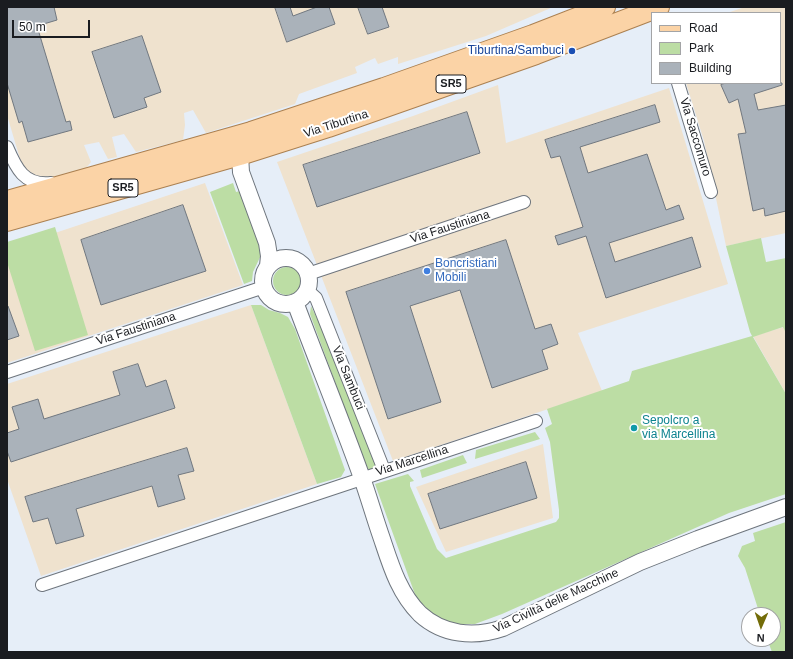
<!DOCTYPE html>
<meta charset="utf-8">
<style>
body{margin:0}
#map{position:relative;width:793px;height:659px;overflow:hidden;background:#e6eef8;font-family:Helvetica,sans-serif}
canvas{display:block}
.frame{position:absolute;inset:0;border:8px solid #1a1c20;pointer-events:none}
.legend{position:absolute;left:651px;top:12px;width:130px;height:72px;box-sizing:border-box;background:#fff;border:1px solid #a3a4a6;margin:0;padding:5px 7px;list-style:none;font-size:12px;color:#1a1c20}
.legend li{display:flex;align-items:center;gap:8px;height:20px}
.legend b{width:20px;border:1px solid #a3a4a6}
.north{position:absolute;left:741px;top:607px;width:40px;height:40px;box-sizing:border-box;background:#fff;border:1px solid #a3a4a6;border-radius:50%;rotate:182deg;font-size:11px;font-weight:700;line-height:16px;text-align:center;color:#1a1c20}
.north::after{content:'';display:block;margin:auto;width:14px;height:18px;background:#736c09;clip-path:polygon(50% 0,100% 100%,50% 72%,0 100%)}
.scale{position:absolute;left:12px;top:20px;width:78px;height:18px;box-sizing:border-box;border:2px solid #1a1c20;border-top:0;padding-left:5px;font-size:12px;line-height:14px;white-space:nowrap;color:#1a1c20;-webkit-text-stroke:3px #fff;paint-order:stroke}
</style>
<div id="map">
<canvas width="793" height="659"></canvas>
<div class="frame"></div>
<ul class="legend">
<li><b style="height:5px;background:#fbd3a6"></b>Road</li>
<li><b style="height:11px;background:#bcdda4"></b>Park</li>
<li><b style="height:11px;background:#aab2ba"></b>Building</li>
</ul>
<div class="north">N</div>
<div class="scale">50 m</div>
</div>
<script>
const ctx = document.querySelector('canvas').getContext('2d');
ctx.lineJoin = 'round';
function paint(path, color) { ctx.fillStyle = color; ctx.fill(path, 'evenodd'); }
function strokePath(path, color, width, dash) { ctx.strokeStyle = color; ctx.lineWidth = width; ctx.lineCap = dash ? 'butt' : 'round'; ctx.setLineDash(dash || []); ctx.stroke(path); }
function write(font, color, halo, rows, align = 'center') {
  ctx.font = font + ' Helvetica,sans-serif'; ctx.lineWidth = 4; ctx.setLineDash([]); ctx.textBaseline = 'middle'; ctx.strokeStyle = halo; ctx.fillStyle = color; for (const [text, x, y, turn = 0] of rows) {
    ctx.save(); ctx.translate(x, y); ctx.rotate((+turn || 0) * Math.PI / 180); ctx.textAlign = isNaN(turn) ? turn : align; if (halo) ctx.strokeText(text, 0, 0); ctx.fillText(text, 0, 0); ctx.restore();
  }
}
const industrial = new Path2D(`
 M7,7H553L486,36L398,64V57L378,64L375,58L355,67L357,73L299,94L295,104L206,133L193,110L184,113L185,125L183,140L136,152L124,134L112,137L117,157L108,159L99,142L84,145L91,162L86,168L48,179L34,176L25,171L20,159L7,115Z
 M745,7H786V233L726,246L704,141L686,83H780V13H727Z
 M498,85L506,143L669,88L728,284L578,333L602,391L393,461L277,162L413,116Z
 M205,183L243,285L7,363V249Z
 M251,305L317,484L41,576L7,479V384Z
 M784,327L785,330H786V394L753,336Z
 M543,444L553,518L446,552L416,487Z`);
const green = new Path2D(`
 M233,183L236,192L240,191L263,251L253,272L252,281L244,284L210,192Z
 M55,227L88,335L35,351L7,262V242Z
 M761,238L766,262L786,258V330L785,331L783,327L753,337L786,394V494L729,513L502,614L475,624H452L435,616L417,600L375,484L408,474L414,481L410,482V486L437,549L446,558L556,522L559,518V510L550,442L545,428L552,424L547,409L629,381L632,371L752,336L750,332L726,246Z
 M273 281a14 14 0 1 1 28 0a14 14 0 1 1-28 0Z
 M251,305H261L269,310L280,313L288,317L295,329L345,470L341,477L317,484Z
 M311,306L330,345L377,468L369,470L365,464L310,314Z
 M535,432L540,439L475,459L476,450Z
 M463,455L467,463L422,478L420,470Z
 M786,522V652H772L767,639H773V615H760L745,568L738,556L742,546L755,541L753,533Z`);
const building = new Path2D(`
 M7,7H54L57,20L37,26L66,122L70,121L72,130L28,142L22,121L19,123L7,83Z
 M275,7H290L293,16L317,7H329L335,24L287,42Z
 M358,7H382L389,27L368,34Z
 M142,36L161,92L144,98L147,107L114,118L92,52Z
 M726,83H782V85L754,94L758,110L786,105V211L765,216L764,208L753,211L738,134L746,133L738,99L729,103L721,85Z
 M655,105L660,122L580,147L588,173L647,154L666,210L679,205L684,219L609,243L615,262L692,237L701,267L606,298L586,236L558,245L555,236L583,227L560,156L551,158L545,140Z
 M467,112L480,153L317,207L303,165Z
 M183,205L206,271L101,305L81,240Z
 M506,240L535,329L551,324L558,344L542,350L548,369L492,388L460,290L410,306L441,402L388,419L346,292Z
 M7,306H8L19,336L7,340Z
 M138,364L146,387L166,380L175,408L11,462L7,451V433L19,429L12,407L38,399L44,419L120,395L113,372Z
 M187,448L194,471L178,475L185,499L158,507L152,486L76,509L84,536L56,544L48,518L33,522L25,497Z
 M526,462L537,498L440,529L428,494Z`);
const minor = new Path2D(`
 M678,83L711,192
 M7,147C16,168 24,186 51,183
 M308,274L524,202
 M307,290L316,298L384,470
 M7,372L264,287
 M42,585L536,421`);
const tertiary = new Path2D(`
 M236,144L240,155L241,172L267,243L269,256L268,266
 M263 281a23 23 0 1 1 46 0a23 23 0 1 1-46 0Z
 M295,302C317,361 341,419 362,478C369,498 375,519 382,539C391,566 399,593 420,614C443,635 474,638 503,628L640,562L698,539L786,507`);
const primary = new Path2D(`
 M7,201L251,132L384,88L533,35L605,7
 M7,221L240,155L328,127L536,54L659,7`);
const markers = [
 [572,51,4,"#1a4fb4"],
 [427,271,4,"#3f7fe0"],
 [634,428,4,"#0f9aa8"]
];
const shields = [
 [451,84,30],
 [123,188,30]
];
const shieldNames = [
 ["SR5",451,84],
 ["SR5",123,188]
];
const transitNames = [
 ["Tiburtina/Sambuci",564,51]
];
const streetNames = [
 ["Via Tiburtina",336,124,-18],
 ["Via Saccomuro",695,137,73],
 ["Via Faustiniana",450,227,-18],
 ["Via Faustiniana",136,329,-18],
 ["Via Sambuci",348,378,68],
 ["Via Marcellina",412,461,-18],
 ["Via Civiltà delle Macchine",556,601,-25]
];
const shopNames = [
 ["Boncristiani",435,264],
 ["Mobili",435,278]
];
const cultureNames = [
 ["Sepolcro a",642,421],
 ["via Marcellina",642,435]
];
paint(industrial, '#efe2ce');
paint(green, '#bcdda4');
paint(building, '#aab2ba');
strokePath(building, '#717880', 1);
strokePath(minor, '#6e757d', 14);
strokePath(tertiary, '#6e757d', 18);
strokePath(primary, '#ab8051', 22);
strokePath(minor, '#fff', 12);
strokePath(tertiary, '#fff', 16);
strokePath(primary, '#fbd3a6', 20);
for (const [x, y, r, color] of markers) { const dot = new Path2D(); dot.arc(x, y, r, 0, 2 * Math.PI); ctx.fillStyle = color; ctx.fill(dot); strokePath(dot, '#fff', 1.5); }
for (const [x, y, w] of shields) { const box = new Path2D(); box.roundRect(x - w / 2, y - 9, w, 18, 3); ctx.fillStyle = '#fff'; ctx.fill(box); strokePath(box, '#1a1c20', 1); }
write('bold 11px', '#1a1c20', null, shieldNames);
write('12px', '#164399', '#fff', transitNames, 'right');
write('12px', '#1a1c20', '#fff', streetNames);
write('12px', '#366cbe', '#fff', shopNames, 'left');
write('12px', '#0d838f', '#fff', cultureNames, 'left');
</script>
